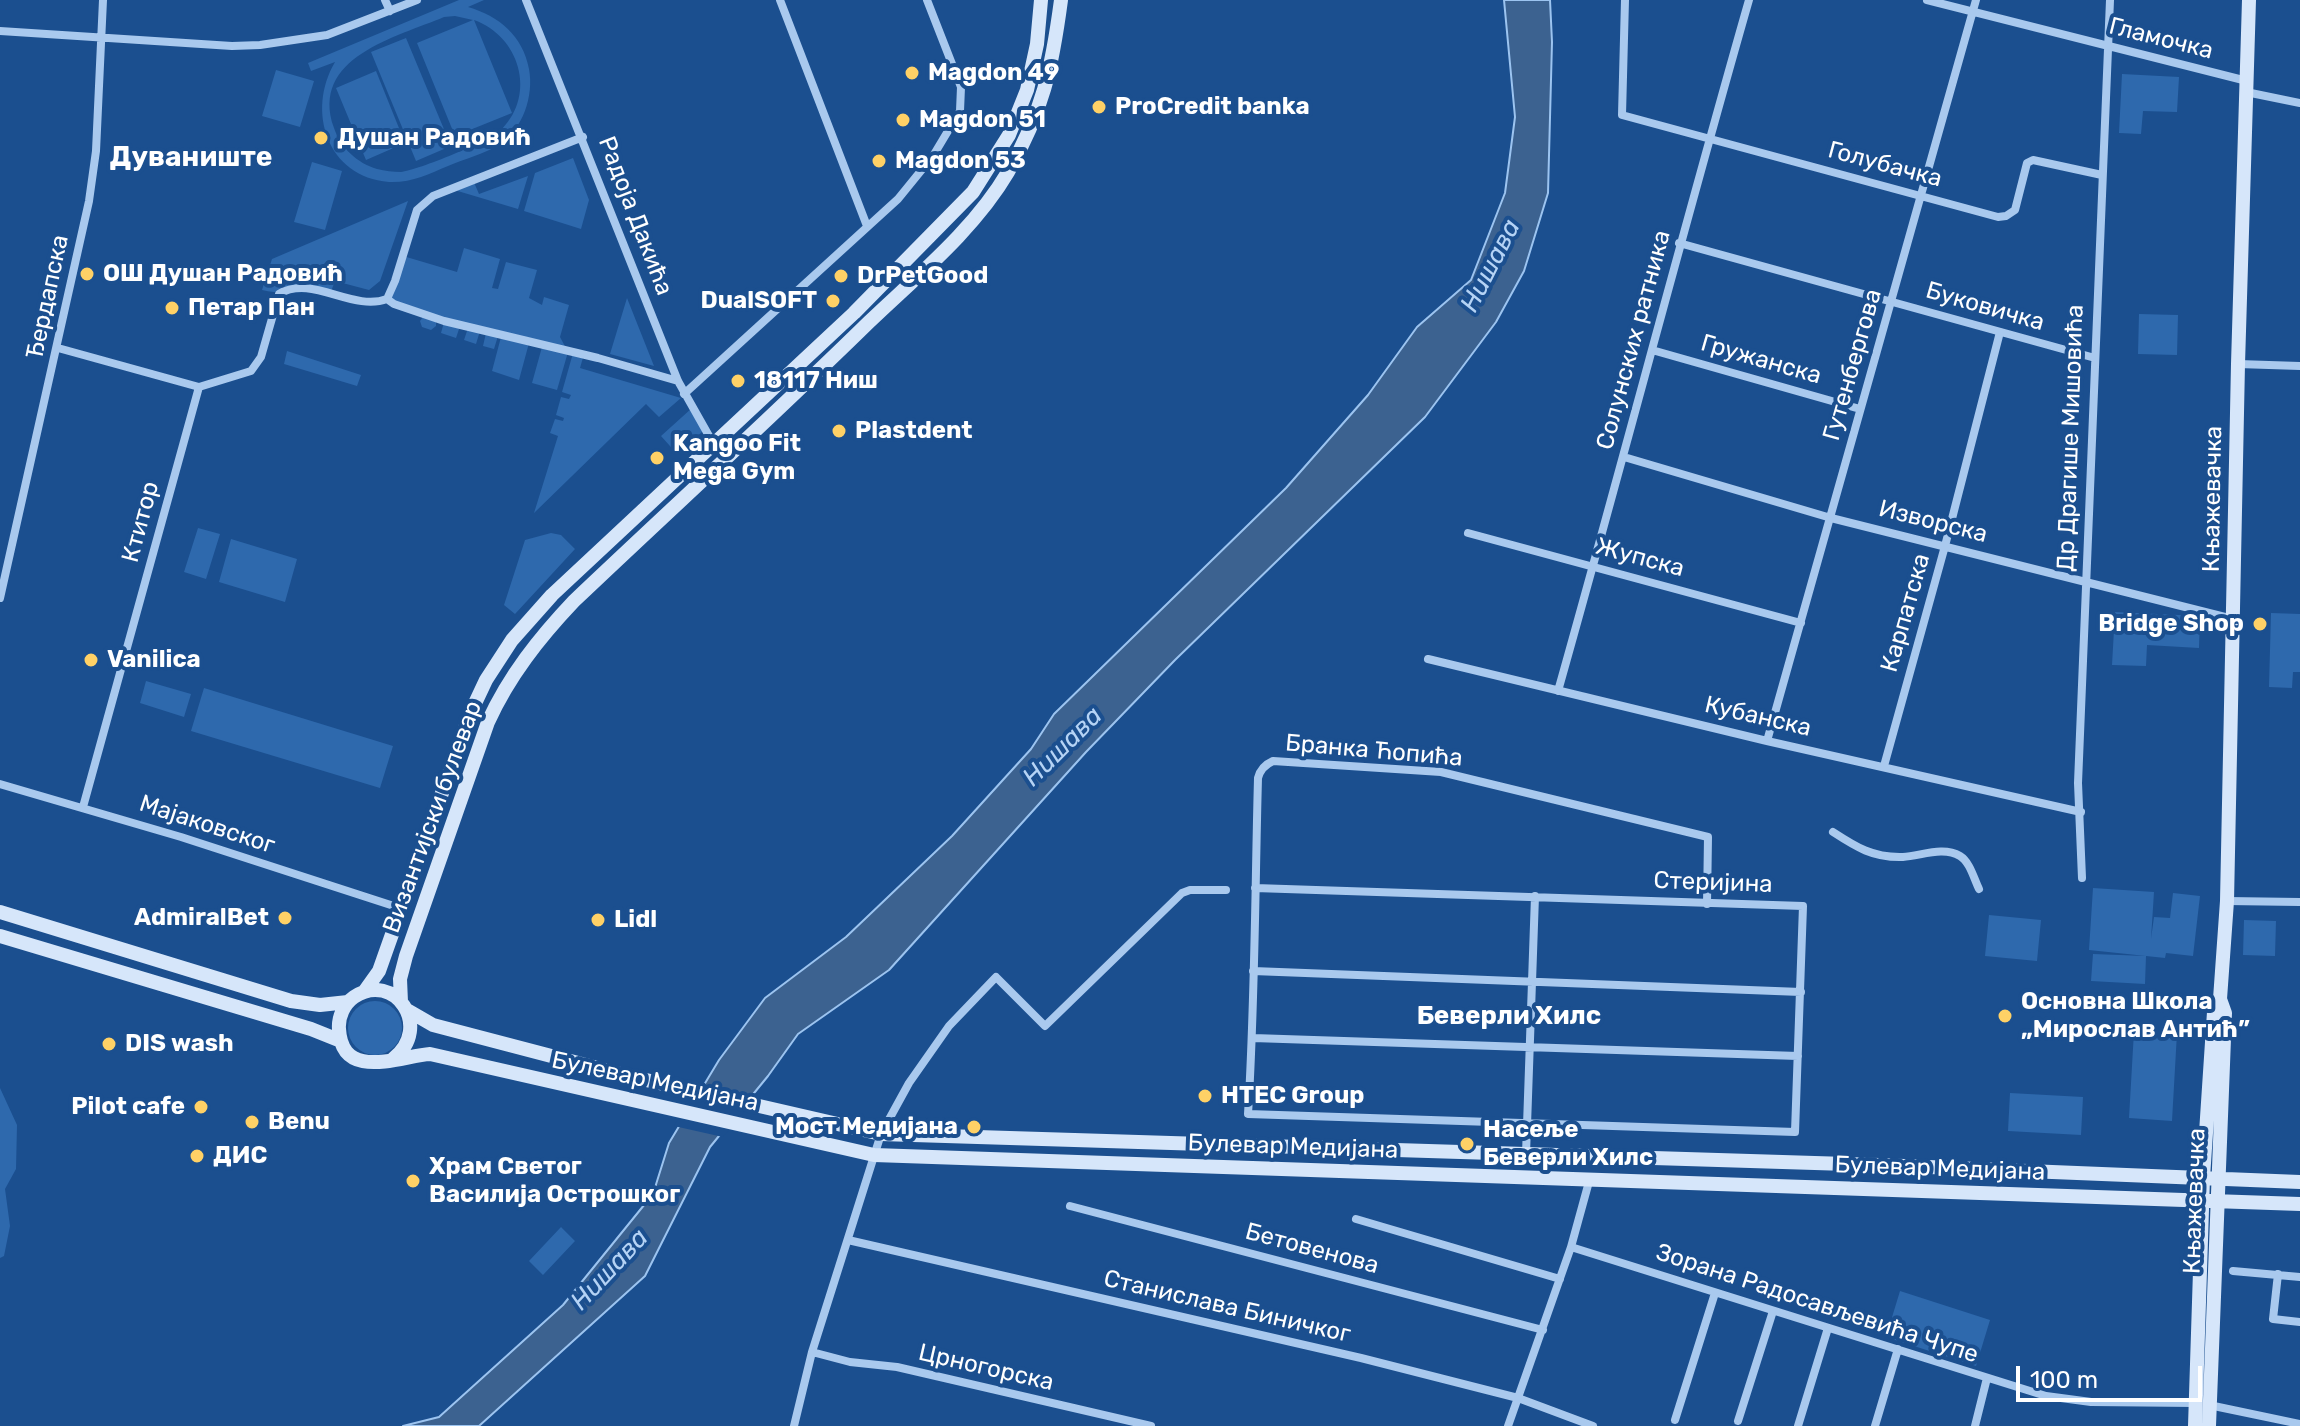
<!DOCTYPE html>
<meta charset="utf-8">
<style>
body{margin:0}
#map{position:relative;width:2300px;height:1426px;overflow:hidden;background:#1b4f8f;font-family:Rubik,sans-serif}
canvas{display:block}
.scale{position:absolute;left:2016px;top:1366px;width:186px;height:36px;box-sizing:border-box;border:4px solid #fff;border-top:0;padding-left:10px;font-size:24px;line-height:28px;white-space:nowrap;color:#fff;-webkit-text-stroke:6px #1b4f8f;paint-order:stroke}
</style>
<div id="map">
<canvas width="2300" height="1426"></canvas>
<div class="scale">100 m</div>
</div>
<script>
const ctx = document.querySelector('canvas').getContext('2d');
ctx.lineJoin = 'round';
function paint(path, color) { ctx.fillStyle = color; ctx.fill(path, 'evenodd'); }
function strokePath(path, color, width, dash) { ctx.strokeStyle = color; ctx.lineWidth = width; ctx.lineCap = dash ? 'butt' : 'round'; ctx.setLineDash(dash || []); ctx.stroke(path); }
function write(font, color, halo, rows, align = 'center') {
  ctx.font = font + ' Rubik,sans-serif'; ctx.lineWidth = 8; ctx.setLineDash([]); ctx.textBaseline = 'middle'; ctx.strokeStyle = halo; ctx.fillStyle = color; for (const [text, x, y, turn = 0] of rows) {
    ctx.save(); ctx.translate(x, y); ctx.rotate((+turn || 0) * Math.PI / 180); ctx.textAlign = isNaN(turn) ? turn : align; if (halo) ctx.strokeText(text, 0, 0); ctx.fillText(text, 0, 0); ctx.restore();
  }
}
const green = new Path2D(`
 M459,0H484L468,7C499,16 523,36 529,69C534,96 523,129 499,145C484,154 464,159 448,166C429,174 411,183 389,182C327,177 306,111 335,62L311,71L308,63ZM455,16L473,20L417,43L455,136L512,113L474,20C519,36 537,93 502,129C490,141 418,170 401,172C393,172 385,171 377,169C357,163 341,148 334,128C309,57 397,37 444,17Z
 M406,38L451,146L416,161L371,52Z
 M276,70L314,81L300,127L262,116Z
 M376,71L405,143L366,160L336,88Z
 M2122,74L2179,77L2177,112L2143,111L2141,134L2119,133Z
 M573,158L589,200L581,229L524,211L535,173Z
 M312,162L342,171L325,230L294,222Z
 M528,176L518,209L451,189L473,180L479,194Z
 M408,201L380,281L369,290L335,281L330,294C307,289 285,296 262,290L272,259Z
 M464,248L500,259L492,288L498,289L506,262L537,270L529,298L542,305L544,297L569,305L560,337L568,352L557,390L532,383L542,347L529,343L519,380L492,371L501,337L498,336L494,349L483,346L486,333L480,331L476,344L464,340L468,328L460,326L456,338L441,333L444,322L436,319V326L431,330L422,327L420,321L423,317L387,299L403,256L457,272Z
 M627,298L654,366L610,354Z
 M2139,314L2178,315L2177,355L2138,354Z
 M287,351L361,375L357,386L284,364Z
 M573,353L584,354L580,368L681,398L659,417L646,404L534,513L558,436L550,433L555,419L563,421L564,418L556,415L561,397L569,399L571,395L562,392Z
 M692,408L705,429L678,455L661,436Z
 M198,528L220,534L206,579L184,572Z
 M551,533L561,535L575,549L515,614L504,605L525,540Z
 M231,539L297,559L285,602L219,582Z
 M2115,612L2200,616L2199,648L2147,645L2146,666L2112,665Z
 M2271,613L2300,614V672H2293L2292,688L2269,687Z
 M146,681L191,694L184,717L140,703Z
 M204,688L393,746L380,788L191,731Z
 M2093,888L2154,892L2151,939L2154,917L2170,918L2173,893L2200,896L2193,956L2166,953L2165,958L2089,950Z
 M1989,915L2041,920L2037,961L1985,956Z
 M2244,920L2276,921L2275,956L2243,955Z
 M2093,954L2146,956L2145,984L2091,981Z
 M348 1028a27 27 0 1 1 54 0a27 27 0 1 1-54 0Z
 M2134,1031L2177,1033L2172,1121L2129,1118Z
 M0,1088L17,1125L16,1169L5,1189L10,1226L4,1256L0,1258Z
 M2010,1093L2083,1097L2081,1135L2008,1131Z
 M561,1227L575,1241L543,1275L529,1261Z
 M1900,1291L1990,1320L1976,1366L1886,1337Z`);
const water = new Path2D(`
 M1504,0H1550L1552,42L1548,193L1524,271L1496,322L1425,417L1175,660L1086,752L889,970L798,1034L768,1076L710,1147L645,1276L479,1426H403L439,1417L563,1305L653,1194L669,1143L719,1060L765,998L846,937L952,836L1031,749L1054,714L1286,488L1368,395L1417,327L1471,280L1505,193L1515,117Z`);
const pier = new Path2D(`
 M700,1084L757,1097L723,1137L674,1126Z`);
const street = new Path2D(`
 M385,0L390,11
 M526,0L678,381L713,443
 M780,0L867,226
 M1625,0L1622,115L1998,217L2006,216L2015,210L2027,163L2033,160L2102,175
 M1927,0L2247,81
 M0,31L232,46L260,45L327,35L417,0
 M2246,92L2300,103
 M1679,243L2095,358
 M387,299L395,281L417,210L433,196L583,137
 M58,348L199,387
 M1652,350L1860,409
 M2238,364L2300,366
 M199,387L251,371L261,357L279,294C312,274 352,312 387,299L394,304L444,321L598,358L678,381
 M684,394L898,199L933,156L960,111L961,87L927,0
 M1624,457L1831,518L2233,619
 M1468,533L1801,623
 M0,598L89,201L96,151L103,0
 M1428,659L1767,741L2081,812
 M1558,691C1623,461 1683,230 1749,0
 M1767,741L1976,0
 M1884,766L1945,546L2000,332
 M0,784L181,837L400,908
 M83,807L199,387
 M1833,832C1856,847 1873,858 1903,857C1921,856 1943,846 1960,856C1970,862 1974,879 1979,889
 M2082,878L2078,783L2110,0
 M1255,888L1803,906L1795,1132L1248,1114C1255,1002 1255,890 1258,778C1260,770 1264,765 1273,761L1441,772L1708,837L1707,904
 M2227,901L2300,902
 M1253,971L1801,992
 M1253,1038L1798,1056
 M1526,1154L1535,896
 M1070,1206L1543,1330
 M1356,1219L1560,1279
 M848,1240L1361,1358L1518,1398L1593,1426
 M1571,1247L2046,1396L2091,1402L2196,1403
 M2233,1271L2300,1277
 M2278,1274L2273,1319L2300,1322
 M812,1352L850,1362L897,1367L1151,1426
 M2209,1405L2300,1424
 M1675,1420L1715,1293
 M1738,1421L1773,1311
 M794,1426L812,1352L881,1134L909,1083L949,1026L996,977L1045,1026L1182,893L1190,890H1226
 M1508,1426L1571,1247L1590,1178
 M1798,1426L1828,1328
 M1875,1426L1898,1349
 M1975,1426L1987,1378`);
const secondary = new Path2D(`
 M0,912L291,1001L320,1005L348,1002
 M0,936L311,1029L341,1041
 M364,992L379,971L470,714L486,680L512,640L552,595L854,313L973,192L1009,135L1027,90L1037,44L1041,0
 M401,1002L400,979L406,956L488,722C509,676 539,638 574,601C672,508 772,417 869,322C917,276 974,230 1008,172C1043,111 1052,68 1061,0
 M407,1010L433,1025L620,1074L881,1134L1879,1165L2300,1182
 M393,1059C434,1027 394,970 354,997C344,1004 338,1017 339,1029C342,1082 400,1056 430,1054L874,1155L2300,1204
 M2195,1426L2203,1178L2214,1012L2220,999L2227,901L2238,364L2249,0
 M2209,1426L2225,1013L2220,999`);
const markers = [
 [912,73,8,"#ffd166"],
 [1099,107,8,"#ffd166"],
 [903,120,8,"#ffd166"],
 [321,138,8,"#ffd166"],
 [879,161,8,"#ffd166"],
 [87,274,8,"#ffd166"],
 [841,276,8,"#ffd166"],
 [833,301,8,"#ffd166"],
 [172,308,8,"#ffd166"],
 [738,381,8,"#ffd166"],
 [839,431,8,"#ffd166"],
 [657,458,8,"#ffd166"],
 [2260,624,8,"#ffd166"],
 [91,660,8,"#ffd166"],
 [285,918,8,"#ffd166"],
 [598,920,8,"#ffd166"],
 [2005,1016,8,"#ffd166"],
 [109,1044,8,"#ffd166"],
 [1205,1096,8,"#ffd166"],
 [201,1107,8,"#ffd166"],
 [252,1122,8,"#ffd166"],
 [974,1127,8,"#ffd166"],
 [1467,1144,8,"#ffd166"],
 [197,1156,8,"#ffd166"],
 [413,1181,8,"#ffd166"]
];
const streetNames = [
 ["Гламочка",2161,39,14],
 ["Голубачка",1885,165,15],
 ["Радоја Дакића",635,216,69],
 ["Ђердапска",48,297,-78],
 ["Буковичка",1985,307,16],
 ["Солунских ратника",1634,340,-75],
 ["Гружанска",1761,360,16],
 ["Гутенбергова",1853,365,-74],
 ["Др Драгише Мишовића",2071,438,-88],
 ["Књажевачка",2213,499,-89],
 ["Ктитор",141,522,-75],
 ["Изворска",1933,522,14],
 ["Жупска",1640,558,15],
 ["Карпатска",1906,613,-74],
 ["Кубанска",1758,717,13],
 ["Бранка Ћопића",1374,751,5],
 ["Византијски булевар",433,817,-70],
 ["Мајаковског",207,825,18],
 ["Стеријина",1713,883,2],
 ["Булевар Медијана",655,1082,12],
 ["Булевар Медијана",1293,1147,2],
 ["Булевар Медијана",1940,1169,2],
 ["Књажевачка",2195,1201,-88],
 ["Бетовенова",1312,1249,15],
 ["Зорана Радосављевића Чупе",1817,1304,18],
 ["Станислава Биничког",1227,1307,13],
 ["Црногорска",986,1368,13]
];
const poiNames = [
 ["Magdon 49",928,73],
 ["ProCredit banka",1115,107],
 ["Magdon 51",919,120],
 ["Душан Радовић",337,138],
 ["Magdon 53",895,161],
 ["ОШ Душан Радовић",103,274],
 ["DrPetGood",857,276],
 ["DualSOFT",817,301,"right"],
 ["Петар Пан",188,308],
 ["18117 Ниш",754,381],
 ["Plastdent",855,431],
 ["Kangoo Fit",673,444],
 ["Mega Gym",673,472],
 ["Bridge Shop",2244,624,"right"],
 ["Vanilica",107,660],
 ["AdmiralBet",269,918,"right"],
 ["Lidl",614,920],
 ["Основна Школа",2021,1002],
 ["„Мирослав Антић”",2021,1030],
 ["DIS wash",125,1044],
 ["HTEC Group",1221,1096],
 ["Pilot cafe",185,1107,"right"],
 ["Benu",268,1122],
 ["Мост Медијана",958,1127,"right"],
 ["Насеље",1483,1130],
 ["Беверли Хилс",1483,1158],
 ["ДИС",213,1156],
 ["Храм Светог",429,1167],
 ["Василија Острошког",429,1195]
];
const waterNames = [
 ["Нишава",1491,266,-63],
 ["Нишава",1063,747,-45],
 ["Нишава",610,1270,-47]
];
const neighbourhoodNames = [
 ["Беверли Хилс",1509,1016]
];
const quarterNames = [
 ["Дуваниште",191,158]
];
paint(green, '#2e69ad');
paint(water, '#3c6290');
strokePath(water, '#9cc4f0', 2);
paint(pier, '#1b4f8f');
strokePath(street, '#a9c9ee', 8);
strokePath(secondary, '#d6e6fa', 14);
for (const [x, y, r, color] of markers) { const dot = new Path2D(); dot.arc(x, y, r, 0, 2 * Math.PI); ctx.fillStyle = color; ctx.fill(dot); strokePath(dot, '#1b4f8f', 3); }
write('24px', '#fff', '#1b4f8f', streetNames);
write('bold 24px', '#fff', '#1b4f8f', poiNames, 'left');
write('italic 26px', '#b5d3f5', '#1b4f8f', waterNames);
write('bold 26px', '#fff', '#1b4f8f', neighbourhoodNames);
write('bold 28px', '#fff', '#1b4f8f', quarterNames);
</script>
